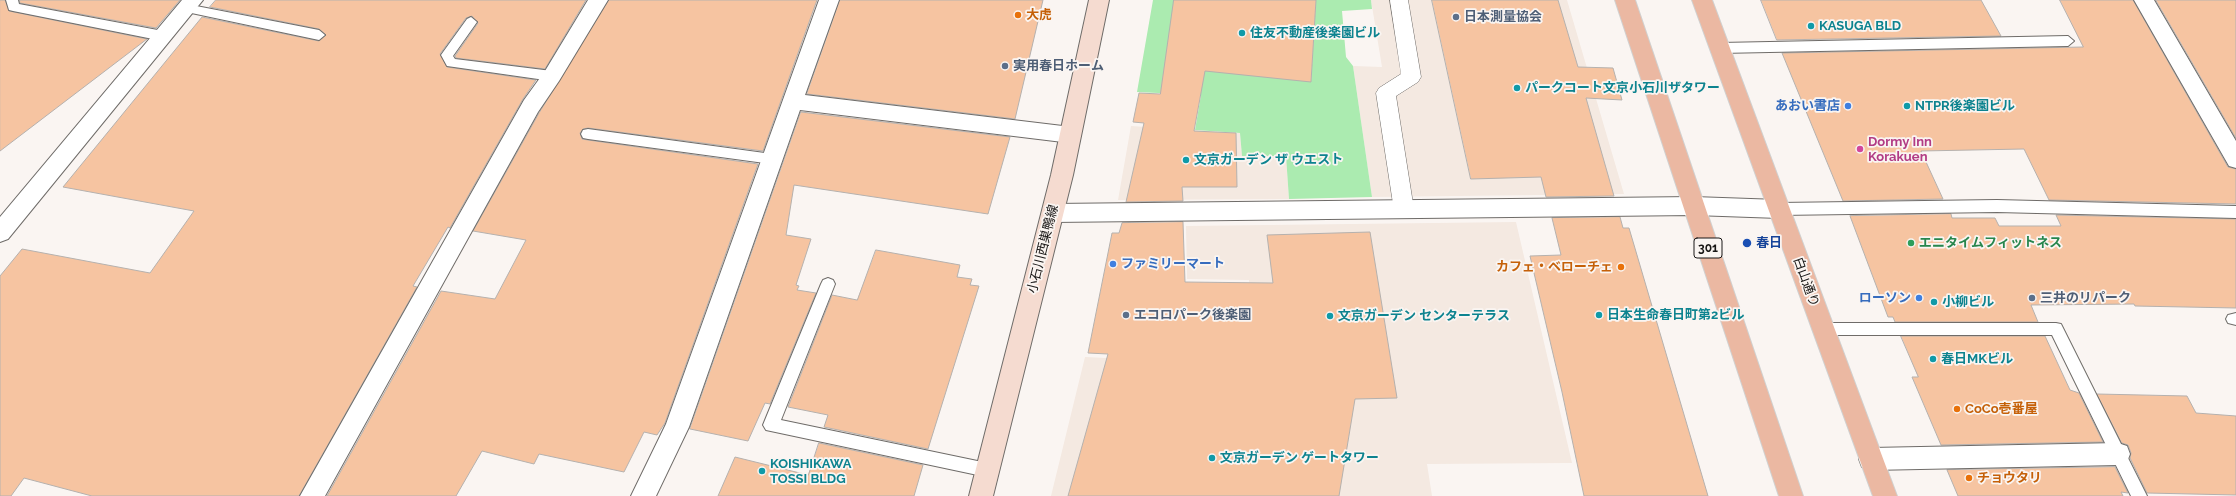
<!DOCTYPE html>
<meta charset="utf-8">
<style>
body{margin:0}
canvas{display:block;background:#faf5f2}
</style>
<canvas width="2236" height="496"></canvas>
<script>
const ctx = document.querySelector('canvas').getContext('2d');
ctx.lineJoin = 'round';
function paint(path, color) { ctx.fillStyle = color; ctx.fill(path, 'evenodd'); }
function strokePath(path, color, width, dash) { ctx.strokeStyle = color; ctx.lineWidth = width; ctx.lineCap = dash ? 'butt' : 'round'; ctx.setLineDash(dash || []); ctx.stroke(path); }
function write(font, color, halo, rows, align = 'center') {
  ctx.font = font + ' Raleway,"Noto Sans JP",sans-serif'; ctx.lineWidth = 3.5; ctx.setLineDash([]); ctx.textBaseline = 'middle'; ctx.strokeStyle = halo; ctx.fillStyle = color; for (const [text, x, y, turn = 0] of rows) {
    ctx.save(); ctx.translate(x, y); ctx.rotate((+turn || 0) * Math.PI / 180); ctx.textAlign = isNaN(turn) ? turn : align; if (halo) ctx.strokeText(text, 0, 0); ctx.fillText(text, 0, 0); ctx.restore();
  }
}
const built = new Path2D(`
 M1371,0H1567L1624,194L1372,197L1353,66L1382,67Z
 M1131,126L1240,133L1242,156H1286L1289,199L1118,200Z
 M1516,222L1572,463L1427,464L1432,496H1051L1085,357L1254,365L1249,280L1187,279L1186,226Z`);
const green = new Path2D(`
 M1153,0H1174L1311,81L1316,0H1371L1372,9L1342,11L1346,57L1353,66L1372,197L1289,199L1286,156H1242L1240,133L1195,130L1201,95L1137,92Z`);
const building = new Path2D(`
 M0,0H5L9,11L147,39L0,151Z
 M20,0H180L156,28L20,3Z
 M216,0H586L545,69L456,58L455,56L478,23L472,16L466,18L440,54L447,67L536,80L523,99L450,228L448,227L413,286L417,287L299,496H92L24,478L11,496H0V276L22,249L150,273L194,211L63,187L202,17L319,41L326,35L319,29L210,7Z
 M609,0H817L763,151L588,128L583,129L580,133L582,139L588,140L758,164L665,423L657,435L644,432L624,472L539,454L534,464L482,451L456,496H327L441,291L495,299L526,240L473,231L539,113Z
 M840,0H1043L1015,119L807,94Z
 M1174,0H1316L1311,82L1205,71L1194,131L1236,133L1237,187H1182L1183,201L1126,202L1144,123L1133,122L1139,93L1160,94Z
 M1432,0H1558L1578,67L1613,68L1622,100L1586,98L1614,196L1546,197L1541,177L1471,179Z
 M1761,0H1981L2001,36L1777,40Z
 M2060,0H2133L2228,167L2236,169V204L2049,200L2024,149L1921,151L1943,199L1843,201L1782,53L2083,47Z
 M2156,0H2236V138Z
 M801,112L1010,137L988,214L794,185L786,235L811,239L796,285L799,286L797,290L816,293L770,404L765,403L748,441L690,429Z
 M1951,214L1952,218H1995L1999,226H2061L2056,215L2236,219V308L2135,306L2134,304L2031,305L2038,322H1895L1893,317H1888L1850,216Z
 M1620,217L1623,228H1629L1708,496H1584L1562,392L1530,256L1561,255L1552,218Z
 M1183,222L1185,282L1273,283L1267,235L1370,232L1397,398L1355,399L1339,496H1068L1108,354L1088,353L1112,233H1119L1122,223Z
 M876,250L960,265L957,277L972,279L970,285L979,286L928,449L824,427L828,415L788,407L832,295L857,300Z
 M1901,336H2045L2070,390L2079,393L2103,442L1941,445L1912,377H1918Z
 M2097,394L2187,396L2196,413L2236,416V495L2147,493L2130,458L2131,453L2128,445L2122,443Z
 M819,443L923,465L914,496H718L735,457L808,475Z
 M2115,467L2128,493L2121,492L2123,496H1958L1947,470Z`);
const service = new Path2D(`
 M6,0H18L19,4L163,31L169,36L163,41L13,11L9,10Z
 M186,4L319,30L325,35L319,40L182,11L180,8Z
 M471,17L477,22L453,56L455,59L552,71L557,73L558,76L557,79L552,81L447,66L441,55L467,19Z
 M2068,36L2074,41L2068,46L1720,53L1714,48L1720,43Z
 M588,129L772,154L777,155L779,159L777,163L772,164L588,139L583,138L581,134L583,130Z
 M1997,200L2236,206V218L1997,212L1779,215L1774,213L1772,209L1774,205L1779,203Z
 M828,278L833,280L835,284L781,420L987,463L993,465L995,470L993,475L987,477L766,430L763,425L821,284L823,280Z
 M2236,313V325L2228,323L2226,319L2228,315Z
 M1824,323H2056L2061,324L2147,496H2131L2052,335H1824L1819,334L1817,329L1819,324Z`);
const pedestrian = new Path2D(`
 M1390,0H1408L1421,77L1418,82L1396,96L1414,210L1411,216L1404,218L1397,216L1394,210L1376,93L1379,88L1401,74Z`);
const minor = new Path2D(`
 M182,0H203L8,239L0,242V217Z
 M588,0H608L559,81L538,112L325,496H300L524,100L545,71Z
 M819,0H839L805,95L1071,127L1078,129L1081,135L1078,141L1071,143L800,110L689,427L656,496H631L666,424Z
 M2134,0H2154L2236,141V168L2229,166Z
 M1694,197L1779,200L1787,203L1790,209L1787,215L1779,218L1694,215L1053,222L1045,219L1042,213L1045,207L1053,204Z
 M2118,443L2127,446L2130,454L2127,462L2118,465L1871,470L1862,467L1859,459L1862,451L1871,448Z`);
const secondary = new Path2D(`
 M1089,0H1109L1073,175L993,496H969L1051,175Z`);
const primary = new Path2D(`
 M1615,0H1635L1803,496H1779Z
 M1692,0H1712L1897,496H1873Z`);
const markers = [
 [1018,15,4,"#e8710a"],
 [1456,17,4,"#5c6f8a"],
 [1811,26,4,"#0f9aa8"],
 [1242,33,4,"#0f9aa8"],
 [1005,66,4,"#5c6f8a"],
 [1517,88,4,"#0f9aa8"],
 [1848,106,4,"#3f7fe0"],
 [1907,106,4,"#0f9aa8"],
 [1860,149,4,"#d1479c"],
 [1186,160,4,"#0f9aa8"],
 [1747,243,5,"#1a4fb4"],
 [1911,243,4,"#2e9e5b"],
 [1113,264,4,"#3f7fe0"],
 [1621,267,4,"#e8710a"],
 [1919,298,4,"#3f7fe0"],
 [2032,298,4,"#5c6f8a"],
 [1934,302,4,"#0f9aa8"],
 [1126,315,4,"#5c6f8a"],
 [1599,315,4,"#0f9aa8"],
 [1330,316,4,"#0f9aa8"],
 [1933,359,4,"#0f9aa8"],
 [1957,409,4,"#e8710a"],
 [1212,458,4,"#0f9aa8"],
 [762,471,4,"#0f9aa8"],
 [1969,478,4,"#e8710a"]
];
const shields = [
 [1708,248,28]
];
const shieldNames = [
 ["301",1708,248]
];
const foodNames = [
 ["大虎",1026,15],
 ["カフェ・ベローチェ",1613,267,"right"],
 ["CoCo壱番屋",1965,409],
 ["チョウタリ",1977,478]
];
const serviceNames = [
 ["日本測量協会",1464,17],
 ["実用春日ホーム",1013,66],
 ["三井のリパーク",2040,298],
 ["エコロパーク後楽園",1134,315]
];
const cultureNames = [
 ["KASUGA BLD",1819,26],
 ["住友不動産後楽園ビル",1250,33],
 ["パークコート文京小石川ザタワー",1525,88],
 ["NTPR後楽園ビル",1915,106],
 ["文京ガーデン ザ ウエスト",1194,160],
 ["小柳ビル",1942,302],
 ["日本生命春日町第2ビル",1607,315],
 ["文京ガーデン センターテラス",1338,316],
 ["春日MKビル",1941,359],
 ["文京ガーデン ゲートタワー",1220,458],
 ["KOISHIKAWA",770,464],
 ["TOSSI BLDG",770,479]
];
const shopNames = [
 ["あおい書店",1840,106],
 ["ファミリーマート",1121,264,"left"],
 ["ローソン",1911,298]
];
const hotelNames = [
 ["Dormy Inn",1868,142],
 ["Korakuen",1868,157]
];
const transitNames = [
 ["春日",1756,243]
];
const leisureNames = [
 ["エニタイムフィットネス",1919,243]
];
const streetNames = [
 ["小石川西巣鴨線",1043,249,-76],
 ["白山通り",1806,282,70]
];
paint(built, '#f4e9e1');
paint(green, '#abebb0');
paint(building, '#f6c4a1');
strokePath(building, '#b5b1ae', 1);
strokePath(service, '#6f6c69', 2);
strokePath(pedestrian, '#6f6c69', 1);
strokePath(minor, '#6f6c69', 2);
strokePath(secondary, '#6f6c69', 2);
strokePath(primary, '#d1d1d0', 2);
paint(service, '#fff');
paint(pedestrian, '#fff');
paint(minor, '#fff');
paint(secondary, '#f5dbd0');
paint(primary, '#ebb8a2');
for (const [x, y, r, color] of markers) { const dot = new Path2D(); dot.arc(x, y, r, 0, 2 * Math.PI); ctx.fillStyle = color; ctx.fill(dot); strokePath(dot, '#faf5f2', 1.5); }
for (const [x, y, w] of shields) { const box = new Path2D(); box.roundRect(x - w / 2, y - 10, w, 20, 3); ctx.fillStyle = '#faf5f2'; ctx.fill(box); strokePath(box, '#191716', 1); }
write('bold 12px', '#191716', null, shieldNames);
write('bold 13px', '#c56008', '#faf5f2', foodNames, 'left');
write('bold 13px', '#4e5e75', '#faf5f2', serviceNames, 'left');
write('bold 13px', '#0d838f', '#faf5f2', cultureNames, 'left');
write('bold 13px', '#366cbe', '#faf5f2', shopNames, 'right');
write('bold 13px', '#b23c85', '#faf5f2', hotelNames, 'left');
write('bold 13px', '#164399', '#faf5f2', transitNames, 'left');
write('bold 13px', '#27864d', '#faf5f2', leisureNames, 'left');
write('13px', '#191716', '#faf5f2', streetNames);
</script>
